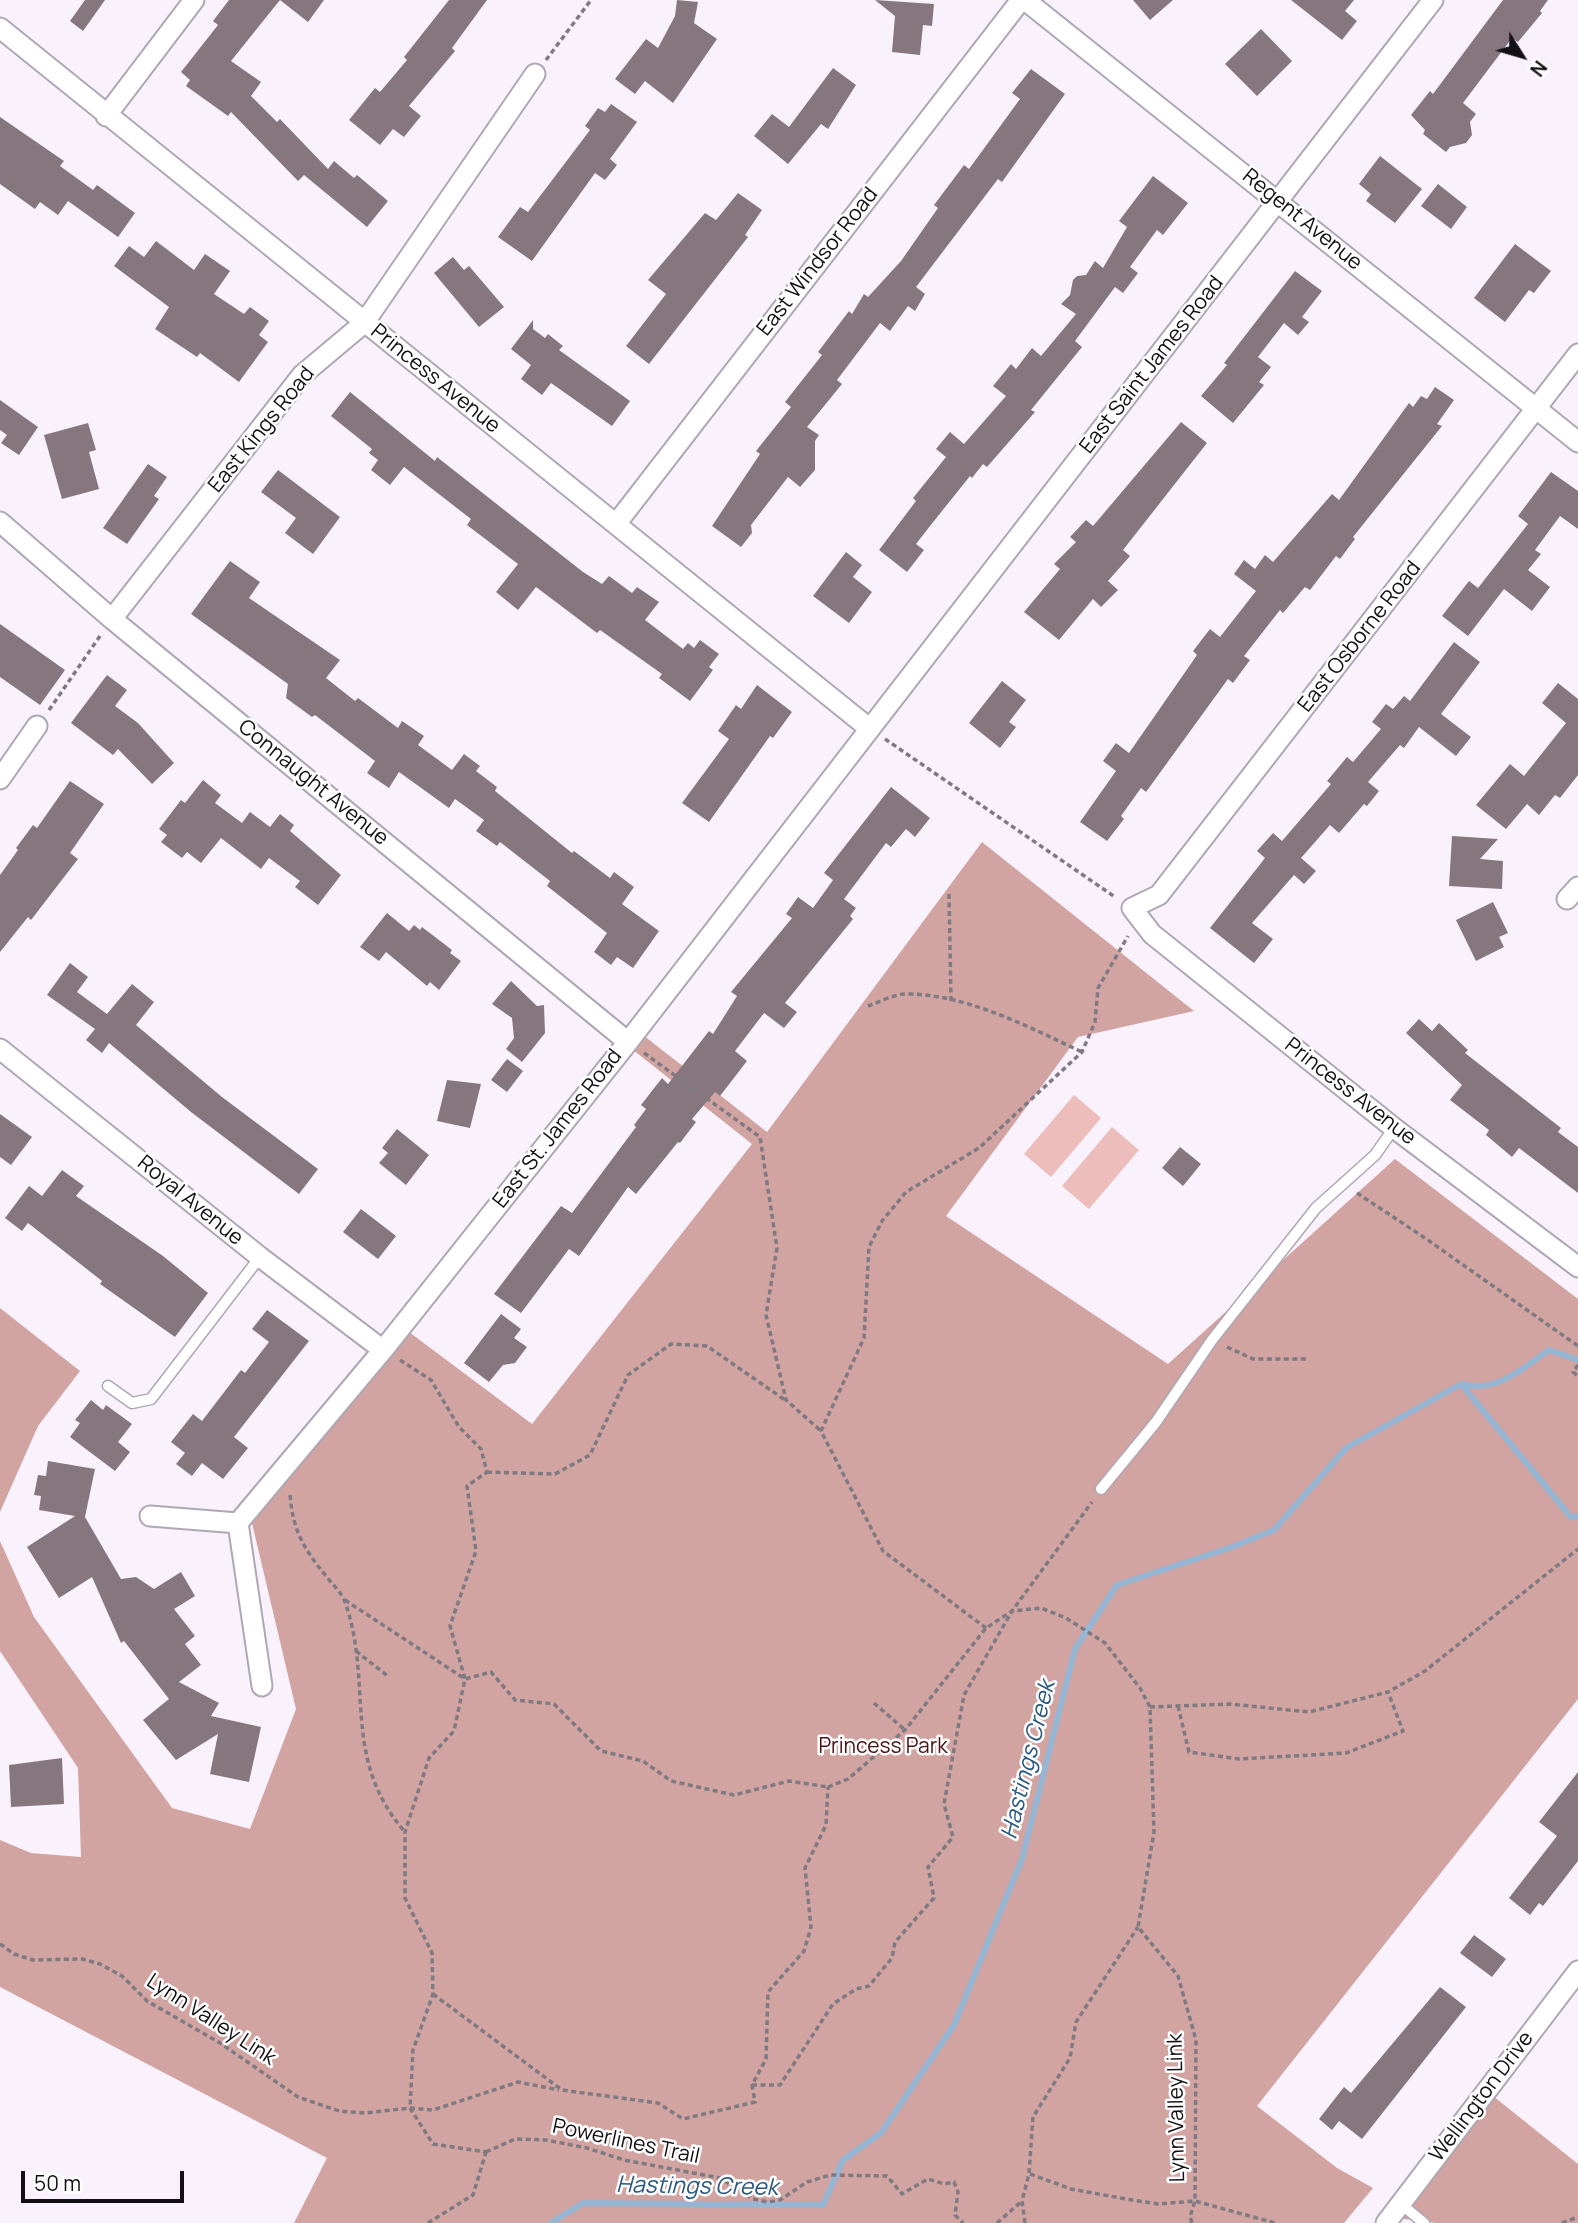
<!DOCTYPE html>
<style>
body{margin:0}
#map{position:relative;width:1578px;height:2223px;overflow:hidden;background:#f9f2fd;font-family:Manrope,sans-serif}
canvas{display:block}
.north{position:absolute;left:1487px;top:21px;width:70px;height:70px;-webkit-text-stroke:5px #fff;paint-order:stroke;rotate:127deg;font-size:19px;font-weight:700;line-height:28px;text-align:center;color:#131015}
.north::after{content:'';display:block;margin:auto;width:24px;height:32px;background:#131015;clip-path:polygon(50% 0,100% 100%,50% 72%,0 100%)}
.scale{position:absolute;left:21px;top:2171px;width:163px;height:32px;box-sizing:border-box;border:4px solid #131015;border-top:0;padding-left:9px;font-size:21px;line-height:24px;white-space:nowrap;color:#131015;-webkit-text-stroke:5px #fff;paint-order:stroke}
</style>
<div id="map">
<canvas width="1578" height="2223"></canvas>
<div class="north">N</div>
<div class="scale">50 m</div>
</div>
<script>
const ctx = document.querySelector('canvas').getContext('2d');
ctx.lineJoin = 'round';
function paint(path, color) { ctx.fillStyle = color; ctx.fill(path, 'evenodd'); }
function strokePath(path, color, width, dash) { ctx.strokeStyle = color; ctx.lineWidth = width; ctx.lineCap = dash ? 'butt' : 'round'; ctx.setLineDash(dash || []); ctx.stroke(path); }
function write(font, color, halo, rows, align = 'center') {
  ctx.font = font + ' Manrope,sans-serif'; ctx.lineWidth = 5; ctx.setLineDash([]); ctx.textBaseline = 'middle'; ctx.strokeStyle = halo; ctx.fillStyle = color; for (const [text, x, y, turn = 0] of rows) {
    ctx.save(); ctx.translate(x, y); ctx.rotate((+turn || 0) * Math.PI / 180); ctx.textAlign = isNaN(turn) ? turn : align; if (halo) ctx.strokeText(text, 0, 0); ctx.fillText(text, 0, 0); ctx.restore();
  }
}
const green = new Path2D(`
 M1074,1095L1101,1118L1051,1177L1024,1154Z
 M1112,1127L1139,1150L1089,1209L1062,1186Z`);
const forest = new Path2D(`
 M982,842L1194,1011L1078,1037L946,1216L1168,1364L1395,1159L1578,1299V1699L1257,2106L1337,2168L1373,2188L1344,2223H294L327,2158L0,1987V1840L31,1853L81,1857L78,1768L0,1651V1541L34,1617L172,1808L250,1829L296,1709L251,1519L405,1329L532,1424L752,1144L623,1042L634,1028L767,1132Z
 M0,1308L80,1371L38,1426L0,1512Z
 M1488,2092L1578,2164V2223H1436L1389,2217Z`);
const stream = new Path2D(`
 M1464,1384C1495,1394 1525,1367 1549,1350L1578,1360
 M551,2223L583,2203L823,2205L843,2160L881,2133L954,2025L1022,1859L1075,1649L1117,1585L1232,1547L1274,1530L1346,1448L1461,1384L1570,1516H1578`);
const building = new Path2D(`
 M85,0H105L83,31L70,21Z
 M229,0H324L308,22L280,0L231,61L261,82L251,96L277,122L280,119L328,169L334,161L354,178L357,175L388,201L367,227L304,175L298,181L231,112L228,116L186,86L190,80L181,72L218,25L213,21Z
 M449,0H487L452,48L455,51L409,106L421,116L404,137L393,129L380,145L349,120L375,88L380,92L407,60L404,57Z
 M677,0L698,2L694,23L717,39L673,103L645,81L635,94L615,79L646,39L658,48L675,16Z
 M875,0L934,4L932,26L923,25L920,55L892,52L895,16Z
 M1133,0H1173L1150,20Z
 M1291,0H1354L1345,11L1357,21L1342,40Z
 M1503,0H1548L1540,11L1542,13L1518,42L1512,38L1463,103L1476,114L1470,122L1472,135L1466,143L1450,147L1446,152L1423,134L1425,130L1411,115L1430,91L1433,94Z
 M1261,29L1292,61L1257,96L1225,64Z
 M833,68L856,85L828,129L821,124L788,164L754,136L772,114L789,127Z
 M1031,69L1065,94L1002,182L998,179L916,287L925,294L915,311L908,306L890,331L880,323L837,380L842,384L807,427L819,435L815,441V470L800,487L788,477L751,525L752,533L741,547L712,526L760,454L756,451L791,407L785,402L822,355L818,352L849,311L852,314L864,294L868,297L901,261L938,208L934,205L964,165L969,169L1020,99L1012,93Z
 M611,104L637,122L610,159L617,165L605,180L595,173L532,261L498,237L520,207L528,212L590,130L585,126L598,108L605,112Z
 M0,117L64,161L60,166L93,190L97,185L135,213L118,237L68,201L58,215L40,202L35,209L0,184Z
 M1380,156L1422,189L1395,223L1366,201L1371,194L1359,184Z
 M1153,176L1188,203L1163,235L1157,230L1130,267L1138,273L1123,293L1115,287L1075,341L1082,347L1031,410L1035,412L987,467L983,464L972,478L970,476L930,526L916,544L924,550L907,572L879,550L916,501L913,498L946,457L936,449L950,432L964,444L1006,396L993,386L1011,364L1016,369L1032,348L1041,356L1076,314L1061,304L1070,295L1073,280L1077,276L1086,275L1095,261L1103,268L1127,227L1119,221Z
 M1438,184L1467,207L1451,229L1421,206Z
 M738,193L762,210L745,235L748,237L649,364L626,346L666,294L648,280L705,213L716,220Z
 M156,241L194,270L205,254L230,271L214,294L244,314L250,307L269,321L259,335L268,342L239,382L200,353L197,357L155,329L169,307L114,266L129,246L144,257Z
 M1515,244L1551,271L1534,293L1529,290L1505,322L1474,298Z
 M453,257L464,270L469,266L504,307L479,327L434,273Z
 M1295,271L1322,291L1302,317L1309,322L1298,335L1284,323L1258,357L1271,367L1259,382L1264,385L1233,423L1201,396L1227,365L1224,363Z
 M533,320V329L545,338L548,334L563,346L559,350L630,401L612,426L551,383L542,395L521,379L531,365L511,349Z
 M1435,387L1454,400L1437,424L1442,426L1353,537L1355,539L1340,559L1336,556L1310,590L1305,587L1283,613L1280,610L1244,656L1250,660L1233,683L1228,679L1146,792L1141,788L1121,816L1124,819L1107,841L1080,822L1116,771L1103,761L1116,743L1129,753L1197,655L1193,651L1210,629L1220,637L1256,591L1234,574L1244,560L1255,569L1265,555L1273,562L1332,494L1339,500L1409,403L1413,407L1421,396L1427,399Z
 M350,392L435,461L437,457L583,572L602,584L609,576L632,593L637,587L659,602L645,620L683,649L688,643L694,648L700,640L719,654L709,667L713,670L690,701L659,678L662,674L600,630L597,633L536,587L518,610L496,592L518,564L467,525L471,519L404,467L390,485L371,470L378,460L369,453L372,449L331,416Z
 M0,400L38,427L19,455L1,443L7,435L0,430Z
 M1181,422L1207,443L1123,550L1130,556L1108,581L1118,590L1101,607L1093,599L1059,640L1024,612L1060,569L1054,564L1076,542L1070,537L1086,520L1093,526Z
 M88,423L96,450L89,452L99,489L62,499L44,435Z
 M148,464L167,477L154,496L159,499L127,544L103,528Z
 M278,470L340,517L313,554L285,533L296,518L261,492Z
 M1551,472L1578,491V529L1560,516L1535,550L1541,554L1528,570L1550,587L1532,611L1504,589L1468,636L1442,616L1469,581L1478,588L1528,524L1518,516Z
 M846,552L862,565L853,577L872,592L849,623L813,596Z
 M230,561L260,582L249,598L340,660L326,678L355,701L358,698L398,728L402,721L424,736L418,745L452,770L464,754L480,766L476,771L497,787L495,791L572,853L574,851L610,878L614,872L634,887L622,904L659,931L633,968L617,957L611,965L594,952L607,933L547,886L550,881L500,842L497,846L476,831L484,820L455,799L449,808L399,772L389,788L367,773L375,761L315,715L312,717L286,698L288,684L191,614Z
 M0,624L65,670L40,705L0,677Z
 M1454,642L1480,662L1441,714L1471,737L1456,756L1419,727L1404,748L1400,745L1368,782L1379,791L1367,806L1364,804L1339,833L1330,825L1301,858L1316,871L1304,884L1294,875L1252,923L1273,939L1254,963L1210,928L1265,858L1257,851L1273,833L1282,841L1331,784L1327,781L1347,757L1353,762L1381,729L1372,722L1386,704L1393,709L1404,696L1410,701Z
 M107,675L127,690L115,706L138,723L174,763L152,784L118,749L113,755L71,723Z
 M1002,681L1026,700L1009,722L1016,727L1000,748L969,723Z
 M1558,683L1578,699V775L1560,798L1555,795L1539,815L1527,804L1506,829L1476,805L1510,764L1524,776L1566,723L1542,703Z
 M757,685L792,712L773,738L770,736L709,822L682,803L729,739L718,731L736,705L741,709Z
 M203,780L221,795L215,803L242,823L250,812L270,827L280,814L294,825L290,831L341,875L318,905L295,887L300,881L269,858L261,869L221,838L201,863L187,852L182,858L161,842L167,835L159,829L181,800L185,803Z
 M70,781L104,804L70,853L78,859L31,920L28,917L0,952V875L18,850L16,848L33,825L37,828Z
 M891,787L930,818L915,837L906,829L891,847L886,843L844,899L856,908L850,916L853,919L785,1003L797,1012L784,1028L764,1013L735,1051L747,1061L720,1096L715,1092L692,1119L696,1122L680,1143L678,1142L636,1194L628,1187L579,1256L569,1249L521,1313L494,1294L561,1206L572,1213L636,1127L634,1125L646,1109L641,1105L662,1078L668,1084L709,1031L713,1034L737,996L731,992L792,918L786,914L798,897L813,908L833,880L824,873Z
 M1452,836L1498,839L1480,859L1503,861L1502,889L1449,886Z
 M1493,902L1508,933L1499,937L1504,947L1476,961L1456,920Z
 M387,913L409,931L414,925L420,930L422,927L452,950L450,953L461,961L439,990L430,982L427,986L386,952L379,961L360,947Z
 M70,963L88,977L77,992L107,1014L132,984L154,1002L136,1025L222,1097L318,1169L299,1194L191,1112L109,1043L102,1053L86,1040L95,1029L47,995Z
 M511,981L537,1006L544,1005L545,1033L522,1062L506,1049L514,1038L512,1018L492,1004Z
 M1419,1019L1432,1031L1439,1023L1468,1050L1465,1053L1561,1128L1558,1132L1578,1147V1193L1519,1148L1512,1157L1486,1135L1489,1130L1450,1100L1462,1085L1406,1033Z
 M507,1059L523,1071L507,1092L491,1080Z
 M447,1080L481,1084L470,1128L437,1121Z
 M0,1114L32,1137L11,1165L0,1157Z
 M397,1129L429,1155L406,1185L379,1163L388,1153L382,1148Z
 M1180,1147L1201,1164L1183,1186L1162,1168Z
 M62,1170L84,1186L76,1196L163,1256L208,1293L175,1337L100,1284L102,1281L28,1223L22,1231L5,1218L29,1186L42,1196Z
 M361,1209L396,1236L378,1259L343,1232Z
 M267,1310L309,1341L234,1437L248,1448L223,1479L202,1463L192,1476L176,1464L185,1453L171,1442L193,1414L202,1421L241,1370L245,1373L269,1342L252,1329Z
 M501,1314L521,1329L514,1338L527,1347L515,1363L503,1365L489,1382L464,1363Z
 M91,1400L103,1410L106,1405L132,1424L118,1442L130,1452L115,1471L70,1437L80,1423L75,1420Z
 M48,1461L95,1469L85,1517L121,1579L136,1577L154,1589L181,1572L195,1596L174,1609L195,1636L185,1644L201,1665L179,1682L219,1703L211,1716L261,1727L249,1782L210,1774L218,1734L176,1760L143,1720L169,1699L124,1641L121,1643L92,1577L59,1598L27,1547L75,1516L39,1510L41,1496L34,1495L38,1475L46,1476Z
 M62,1758L64,1804L11,1807L9,1765Z
 M1578,1772V1861L1543,1906L1539,1903L1530,1915L1509,1898L1557,1836L1539,1822Z
 M1474,1935L1506,1959L1492,1977L1460,1953Z
 M1440,1987L1466,2007L1362,2139L1339,2121L1332,2130L1319,2119L1344,2087L1351,2093Z`);
const path = new Path2D(`
 M546,60L591,0
 M49,710L100,636
 M885,739L1115,897
 M949,894L951,1001
 M868,1006C879,1002 893,995 904,994C964,993 1029,1027 1082,1052
 M644,1053L760,1137L777,1248L766,1315L786,1400L821,1431
 M1357,1193L1425,1238L1578,1346
 M1227,1347L1253,1359H1308
 M400,1360L431,1380L459,1427L481,1449L487,1472L467,1486L476,1551L450,1626L465,1679L454,1731L429,1758L405,1832V1898L432,1953L433,1994L413,2050L410,2108
 M1578,1365L1573,1372L1578,1376
 M487,1472L555,1474L590,1455L628,1375L671,1344L707,1346L785,1400
 M290,1495C293,1531 304,1549 326,1576C332,1584 342,1593 345,1602C374,1684 340,1757 405,1832
 M345,1600L465,1679L491,1672L515,1700L554,1704L601,1751L643,1761L671,1781L734,1795L789,1781L828,1787
 M986,1628L883,1551L821,1431L864,1338L869,1247L882,1221L906,1192L979,1148L1082,1052L1095,1022L1098,988L1128,936
 M356,1651L389,1677
 M874,1703L905,1730
 M1178,1706L1189,1752L1239,1759L1346,1753L1403,1731L1388,1692
 M1150,1707L1230,1704L1309,1712L1388,1692L1425,1671L1578,1549
 M828,1787L848,1779L905,1730L986,1628L1012,1611L1041,1608L1066,1618L1105,1643L1140,1688L1150,1707L1154,1832L1138,1927L1178,1976L1196,2040L1195,2201L1190,2217L1192,2223
 M0,1944L14,1954L33,1960L82,1959L100,1964L122,1976L147,2001L220,2043L298,2097L339,2111L365,2113L410,2108L433,2110L518,2082L559,2090
 M433,1994L562,2090L658,2103L683,2119L755,2102L752,2085L766,2059L768,1992L804,1951L811,1927L805,1868L826,1825L828,1787
 M752,2085H780L833,2004L856,1989L869,1986L892,1958L895,1942L934,1898L928,1867L953,1837L944,1804L964,1695L1012,1611L1092,1502
 M410,2108L433,2144L486,2152
 M486,2152L515,2139L546,2140L587,2148L624,2160L720,2178L753,2199L768,2202L780,2200L807,2182L830,2175L887,2176L902,2194L928,2179L944,2184L954,2182L958,2192L955,2215L963,2223
 M1030,2174L1071,2189L1126,2199L1158,2204L1195,2201L1275,2223
 M428,2223L473,2195L486,2152
 M997,2223L1022,2201
 M1025,2223L1022,2201L1029,2174L1033,2117L1070,2058L1076,2022L1138,1927
 M1562,2223L1578,2217`);
const lane = new Path2D(`
 M108,1386L132,1403L151,1399L260,1257
 M1101,1489L1156,1422L1212,1340L1316,1208L1375,1155L1394,1128
 M1401,2204L1424,2223`);
const street = new Path2D(`
 M1025,0L1578,442
 M0,28L870,729
 M106,116L194,0
 M1578,354L1159,895L1132,908L1152,934L1394,1128L1578,1267
 M0,522L112,619L628,1042
 M616,524L1021,0
 M112,619L302,375L364,323L535,74
 M0,779L37,726
 M1567,899L1578,887
 M0,1049L260,1257L383,1350
 M150,1516L238,1523
 M262,1686L238,1523L383,1350L628,1042L1433,0
 M1386,2223L1578,1971`);
const streetNames = [
 ["Regent Avenue",1302,220,39],
 ["East Windsor Road",818,262,-52],
 ["East Saint James Road",1152,365,-52],
 ["Princess Avenue",435,379,39],
 ["East Kings Road",262,430,-51],
 ["East Osborne Road",1360,637,-52],
 ["Connaught Avenue",313,783,39],
 ["Princess Avenue",1350,1092,38],
 ["East St. James Road",558,1129,-52],
 ["Royal Avenue",190,1201,39],
 ["Lynn Valley Link",211,2020,33],
 ["Wellington Drive",1482,2097,-53],
 ["Lynn Valley Link",1177,2108,-91],
 ["Powerlines Trail",626,2142,12]
];
const parkNames = [
 ["Princess Park",883,1747]
];
const waterNames = [
 ["Hastings Creek",1029,1760,-76],
 ["Hastings Creek",697,2187,1]
];
paint(green, '#ecbdbb');
paint(forest, '#d1a3a1');
strokePath(stream, '#97b6d4', 6);
paint(building, '#86777e');
strokePath(lane, '#b0a7b5', 13);
strokePath(street, '#b0a7b5', 23);
strokePath(path, '#7f7a82', 3.5, [5, 3.5]);
strokePath(lane, '#fff', 10);
strokePath(street, '#fff', 19);
write('21px', '#131015', '#fff', streetNames);
write('21px', '#4a1216', '#fff', parkNames);
write('italic 23px', '#2b5882', '#fff', waterNames);
</script>
